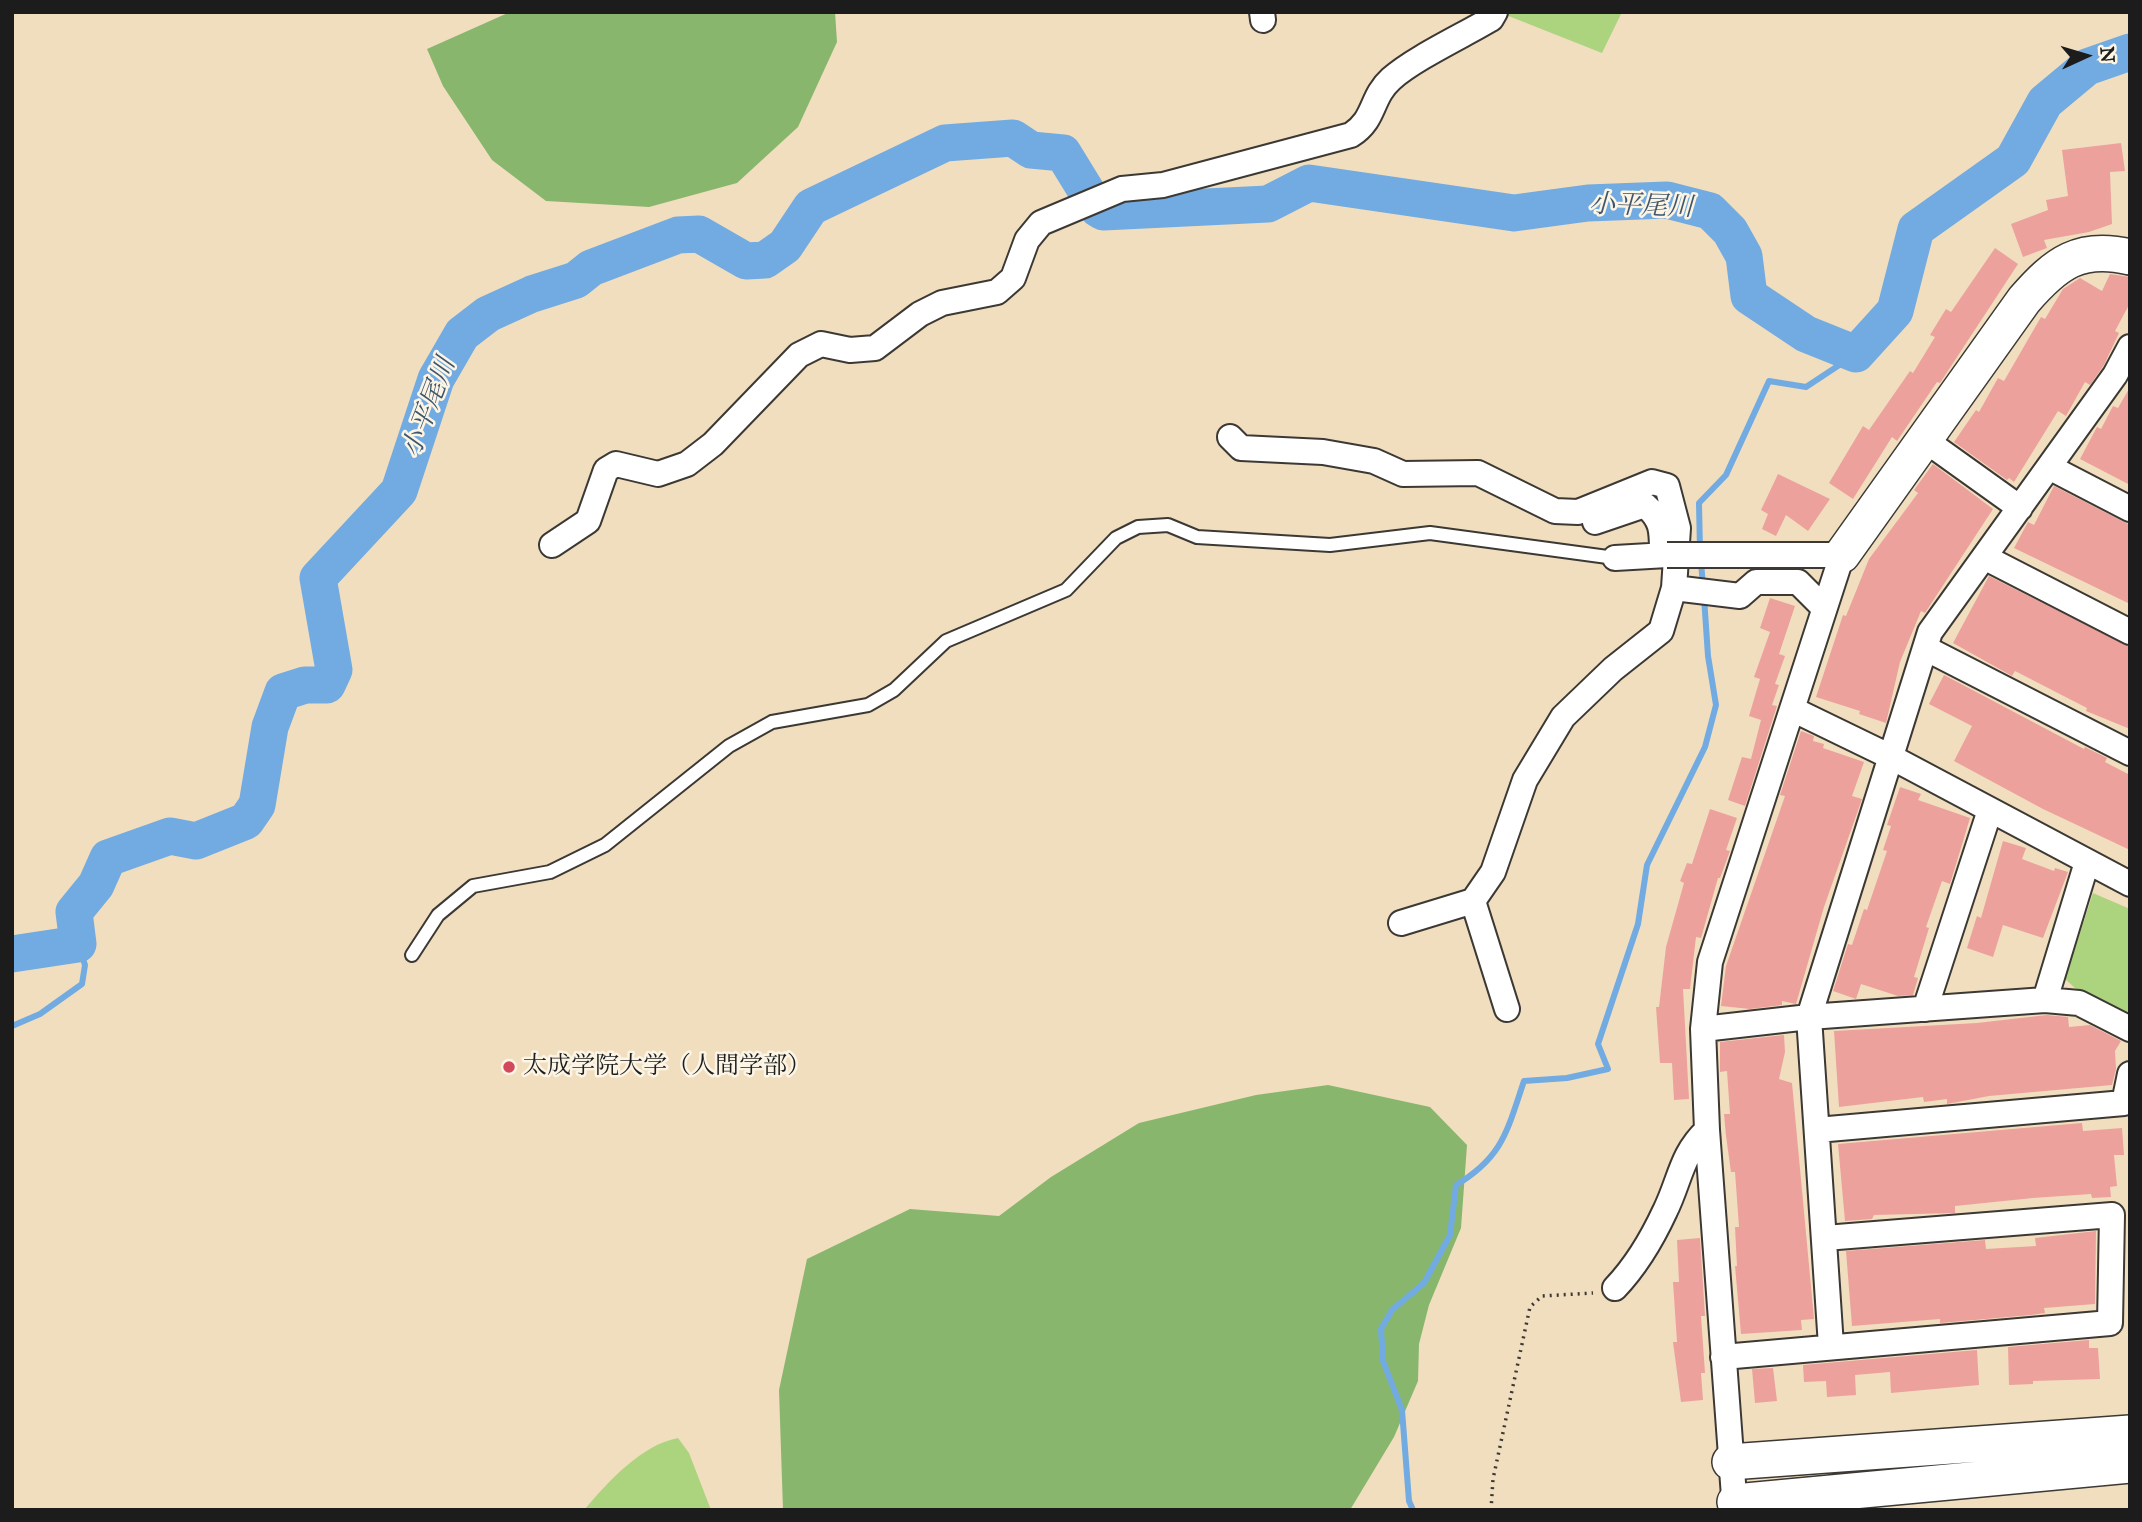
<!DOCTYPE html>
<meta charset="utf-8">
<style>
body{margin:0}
#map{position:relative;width:2142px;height:1522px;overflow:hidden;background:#f1debf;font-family:"IM FELL Great Primer",serif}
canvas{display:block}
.frame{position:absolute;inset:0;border:14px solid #1c1c1c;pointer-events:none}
.north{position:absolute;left:2051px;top:21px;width:70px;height:70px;-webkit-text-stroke:5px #fcf5e5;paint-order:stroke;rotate:86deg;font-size:19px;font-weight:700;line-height:28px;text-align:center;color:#1c1c1c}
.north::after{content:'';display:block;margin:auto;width:24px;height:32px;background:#1c1c1c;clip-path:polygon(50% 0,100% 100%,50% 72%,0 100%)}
</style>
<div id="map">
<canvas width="2142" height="1522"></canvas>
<div class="frame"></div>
<div class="north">N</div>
</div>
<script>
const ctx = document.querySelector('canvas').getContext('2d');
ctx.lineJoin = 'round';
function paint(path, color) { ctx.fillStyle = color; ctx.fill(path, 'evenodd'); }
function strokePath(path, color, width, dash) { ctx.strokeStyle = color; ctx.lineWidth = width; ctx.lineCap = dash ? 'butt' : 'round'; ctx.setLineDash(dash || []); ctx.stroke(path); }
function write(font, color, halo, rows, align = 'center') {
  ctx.font = font + ' "IM FELL Great Primer","Noto Serif JP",serif'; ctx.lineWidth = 5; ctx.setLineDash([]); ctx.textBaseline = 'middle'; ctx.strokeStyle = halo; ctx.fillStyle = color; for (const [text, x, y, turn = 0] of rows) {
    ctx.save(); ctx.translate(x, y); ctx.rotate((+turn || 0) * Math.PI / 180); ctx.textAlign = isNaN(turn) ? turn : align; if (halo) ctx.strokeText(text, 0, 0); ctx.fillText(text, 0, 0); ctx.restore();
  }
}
const green = new Path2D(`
 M1507,12H1622L1602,53L1506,15Z
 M2093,893L2130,909V1015L2075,988L2065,979Z
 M678,1438L689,1453L711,1510H584C608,1482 641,1445 678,1438Z`);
const forest = new Path2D(`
 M510,12H835L837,42L798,127L737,183L649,207L546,201L492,160L443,86L427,49Z
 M1328,1085L1430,1107L1467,1145L1461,1228L1429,1305L1419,1344L1418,1381L1394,1437L1350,1510H783L779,1390L807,1259L910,1209L999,1216L1051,1177L1139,1123L1256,1095Z`);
const stream = new Path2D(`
 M1700,551L1699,503L1726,475L1769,381L1806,387L1856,354
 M1701,562L1703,586
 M12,1026L40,1014L82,984L85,965L78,944
 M1413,1510L1409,1501L1402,1410L1383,1361L1381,1329L1392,1310L1424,1283L1450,1235L1456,1185C1503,1157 1507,1131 1524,1081L1567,1078L1608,1069L1598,1044L1638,924L1647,865L1705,747L1716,705L1708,656L1704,597`);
const river = new Path2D(`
 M1098,209L1103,212L1268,204L1309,183L1514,213L1588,203L1667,200L1710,211L1730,231L1744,256L1749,296L1806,334L1856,354L1895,311L1916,229L2013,160L2045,102L2087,67L2130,52
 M12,954L78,944L74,912L96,885L108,858L170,836L196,841L246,821L257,805L270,727L283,692L305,685H327L334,670L318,578L399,491L436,379L462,334L488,314L532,294L576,280L591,268L678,235L699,234L746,261L765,260L785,246L811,207L945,143L1013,138L1031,150L1063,153L1090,197`);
const building = new Path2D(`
 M2121,143L2125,171L2110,172L2112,224L2089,232L2044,240L2047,248L2023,257L2011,224L2048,210L2046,200L2068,196L2062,150Z
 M1995,248L2018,264L1940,383L1937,382L1897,441L1892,437L1853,499L1829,483L1863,426L1869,430L1910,371L1913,373L1935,337L1930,335L1946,309L1951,312Z
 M2110,274L2130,277V303L2115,331L2119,333L2104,365L2090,385L2085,382L2066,416L2058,411L2014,482L2009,478L2007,480L1954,442L1976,410L1979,412L1998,378L2004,381L2041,317L2045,319L2063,289L2080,278L2102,291Z
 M2130,387V485L2080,459L2097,427L2101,429L2113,406L2118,408Z
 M1933,464L1993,509L1925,613L1921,611L1900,662L1886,723L1859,714L1860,711L1816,697L1843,615L1846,616L1869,559L1918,493L1914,490Z
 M1778,474L1830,499L1808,531L1786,515L1776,536L1762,529L1768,514L1761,510Z
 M2054,486L2130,525V604L2014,548L2028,522L2034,525Z
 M1989,576L2130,647V729L2086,711L2087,708L2015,671L2012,676L1953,643Z
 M1770,598L1795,606L1779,654L1785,656L1775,684L1779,685L1772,705L1777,706L1745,806L1728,800L1742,757L1751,759L1761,720L1749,716L1760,679L1754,677L1770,632L1760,628Z
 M1944,675L2084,749L2085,747L2107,758L2105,762L2130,775V850L2043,809L1954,761L1972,726L1929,704Z
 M1801,731L1814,736L1813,741L1824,744L1823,748L1864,762L1852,796L1862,799L1824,907L1796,1004L1782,1001V1005L1750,1009L1721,1006L1726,966L1785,796L1780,795Z
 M1900,787L1921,794L1918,800L1970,818L1950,884L1942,881L1926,927L1929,928L1914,977L1918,978L1913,995L1898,996L1861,984L1856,999L1833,991L1848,944L1852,945L1864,909L1867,910L1887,851L1883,850L1891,826L1887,825Z
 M1710,809L1737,818L1726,850L1730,851L1720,878H1718L1701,938L1696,937L1690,989H1683L1689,1099L1674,1100L1672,1063H1660L1656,1007H1659L1666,947L1684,883L1680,881L1687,863L1692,864Z
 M2003,841L2026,848L2022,859L2054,871L2055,868L2068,872L2043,938L2003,925L1993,957L1967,948L1977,916L1981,918Z
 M2047,1015L2068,1017L2069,1027L2090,1025L2121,1041L2115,1051L2116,1069L2112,1085L1989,1096L1947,1104V1099L1924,1102L1923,1097L1839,1107L1834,1031L1977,1023Z
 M1784,1035L1785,1052L1779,1079L1792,1083L1814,1319L1801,1320L1802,1330L1741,1334L1735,1266H1737L1735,1227H1739L1735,1172H1731L1726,1136L1724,1114H1730L1727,1071L1720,1072V1042Z
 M2082,1123L2083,1131L2122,1128L2124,1155H2114L2117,1186L2110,1187L2111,1197L2092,1198L2091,1194L2033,1198L1955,1206V1213L1874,1215L1872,1219L1845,1221L1838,1144Z
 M2096,1231L2095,1304L2044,1308L2045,1313L2031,1315L1940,1323V1319L1852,1326L1846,1251L1985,1240L1986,1249L2036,1246L2035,1238Z
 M1700,1238L1705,1316H1701L1705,1373H1701L1703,1400L1681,1402L1673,1342H1677L1673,1282H1679L1677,1240Z
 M2089,1340V1348H2098L2100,1379L2033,1381V1384L2009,1385L2008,1347Z
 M1977,1350L1979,1385L1891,1393L1890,1372L1855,1375L1856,1395L1827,1397L1826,1381L1804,1382L1803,1365Z
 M1773,1368L1777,1401L1755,1403L1752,1369Z`);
const path = new Path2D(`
 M1491,1510L1493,1479L1530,1307L1542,1296L1593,1293`);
const lane = new Path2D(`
 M412,955L438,915L473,886L550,872L605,845L729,746L772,722L868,705L894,690L946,641L1066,590L1116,538L1138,527L1168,525L1197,537L1330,545L1430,533L1615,558`);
const street = new Path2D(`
 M1262,12L1263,20
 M1230,437L1241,448L1323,452L1374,461L1403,474L1478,473L1555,511L1578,512L1652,482L1667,486L1678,528L1674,588L1661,631L1613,669L1563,717L1525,780L1493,872L1473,901L1401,923
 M1925,440L2020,508
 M2049,467L2130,509
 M1595,522L1645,505C1662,520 1662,530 1662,552
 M552,545L588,521L606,470L616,464L658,474L687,464L713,444L799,355L821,344L850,350L875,348L920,314L942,303L997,292L1013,278L1027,240L1041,223L1122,189L1163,185L1351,135C1376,119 1370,98 1391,79C1413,59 1464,35 1491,19L1495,12
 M1984,557L2130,632
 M1615,558L1667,555
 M1674,588L1740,596L1756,582H1798L1823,607
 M1925,648L2130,753
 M1792,709L1891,757L2130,884
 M1473,901L1507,1009
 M2045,1000L2079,1003L2130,1029
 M1925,1009L1990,810
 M1703,1029L1809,1017L2045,1000L2087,862
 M1817,1130L2124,1103L2130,1074
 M1615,1288C1636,1266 1652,1239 1665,1211C1680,1181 1681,1154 1707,1130
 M1831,1346L1809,1017L1930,632L2115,375L2130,347
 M1723,1357L2110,1323L2112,1215L1825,1238
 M1735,1510L1707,1130L1703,1029L1710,962L1842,555H1746`);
const secondary = new Path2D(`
 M1842,555L2024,300C2056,263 2080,245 2130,257
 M1730,1462L2130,1433
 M1735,1502L2130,1465`);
const streetBridge = new Path2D(`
 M1667,555H1746`);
const markers = [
 [509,1067,7,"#d1495b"]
];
const poiNames = [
 ["太成学院大学（人間学部）",523,1067]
];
const waterNames = [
 ["小平尾川",1641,207,2],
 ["小平尾川",430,408,-69]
];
paint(green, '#acd47e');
paint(forest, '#89b66d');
strokePath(stream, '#71abe1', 6);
strokePath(river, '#71abe1', 37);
paint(building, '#eca19d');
strokePath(lane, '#3c3934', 16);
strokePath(street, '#3c3934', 28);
strokePath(secondary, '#3c3934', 38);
strokePath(path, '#3c3934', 3.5, [2, 5]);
strokePath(lane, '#fff', 12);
strokePath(street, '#fff', 24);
strokePath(secondary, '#fff', 35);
strokePath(streetBridge, '#3c3934', 28, []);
strokePath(streetBridge, '#fff', 24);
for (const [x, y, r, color] of markers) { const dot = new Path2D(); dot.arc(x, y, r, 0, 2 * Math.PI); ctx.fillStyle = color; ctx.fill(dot); strokePath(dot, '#fcf5e5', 2.5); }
write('24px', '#1c1c1c', '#fcf5e5', poiNames, 'left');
write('italic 26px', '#3e556b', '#fcf5e5', waterNames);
</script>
